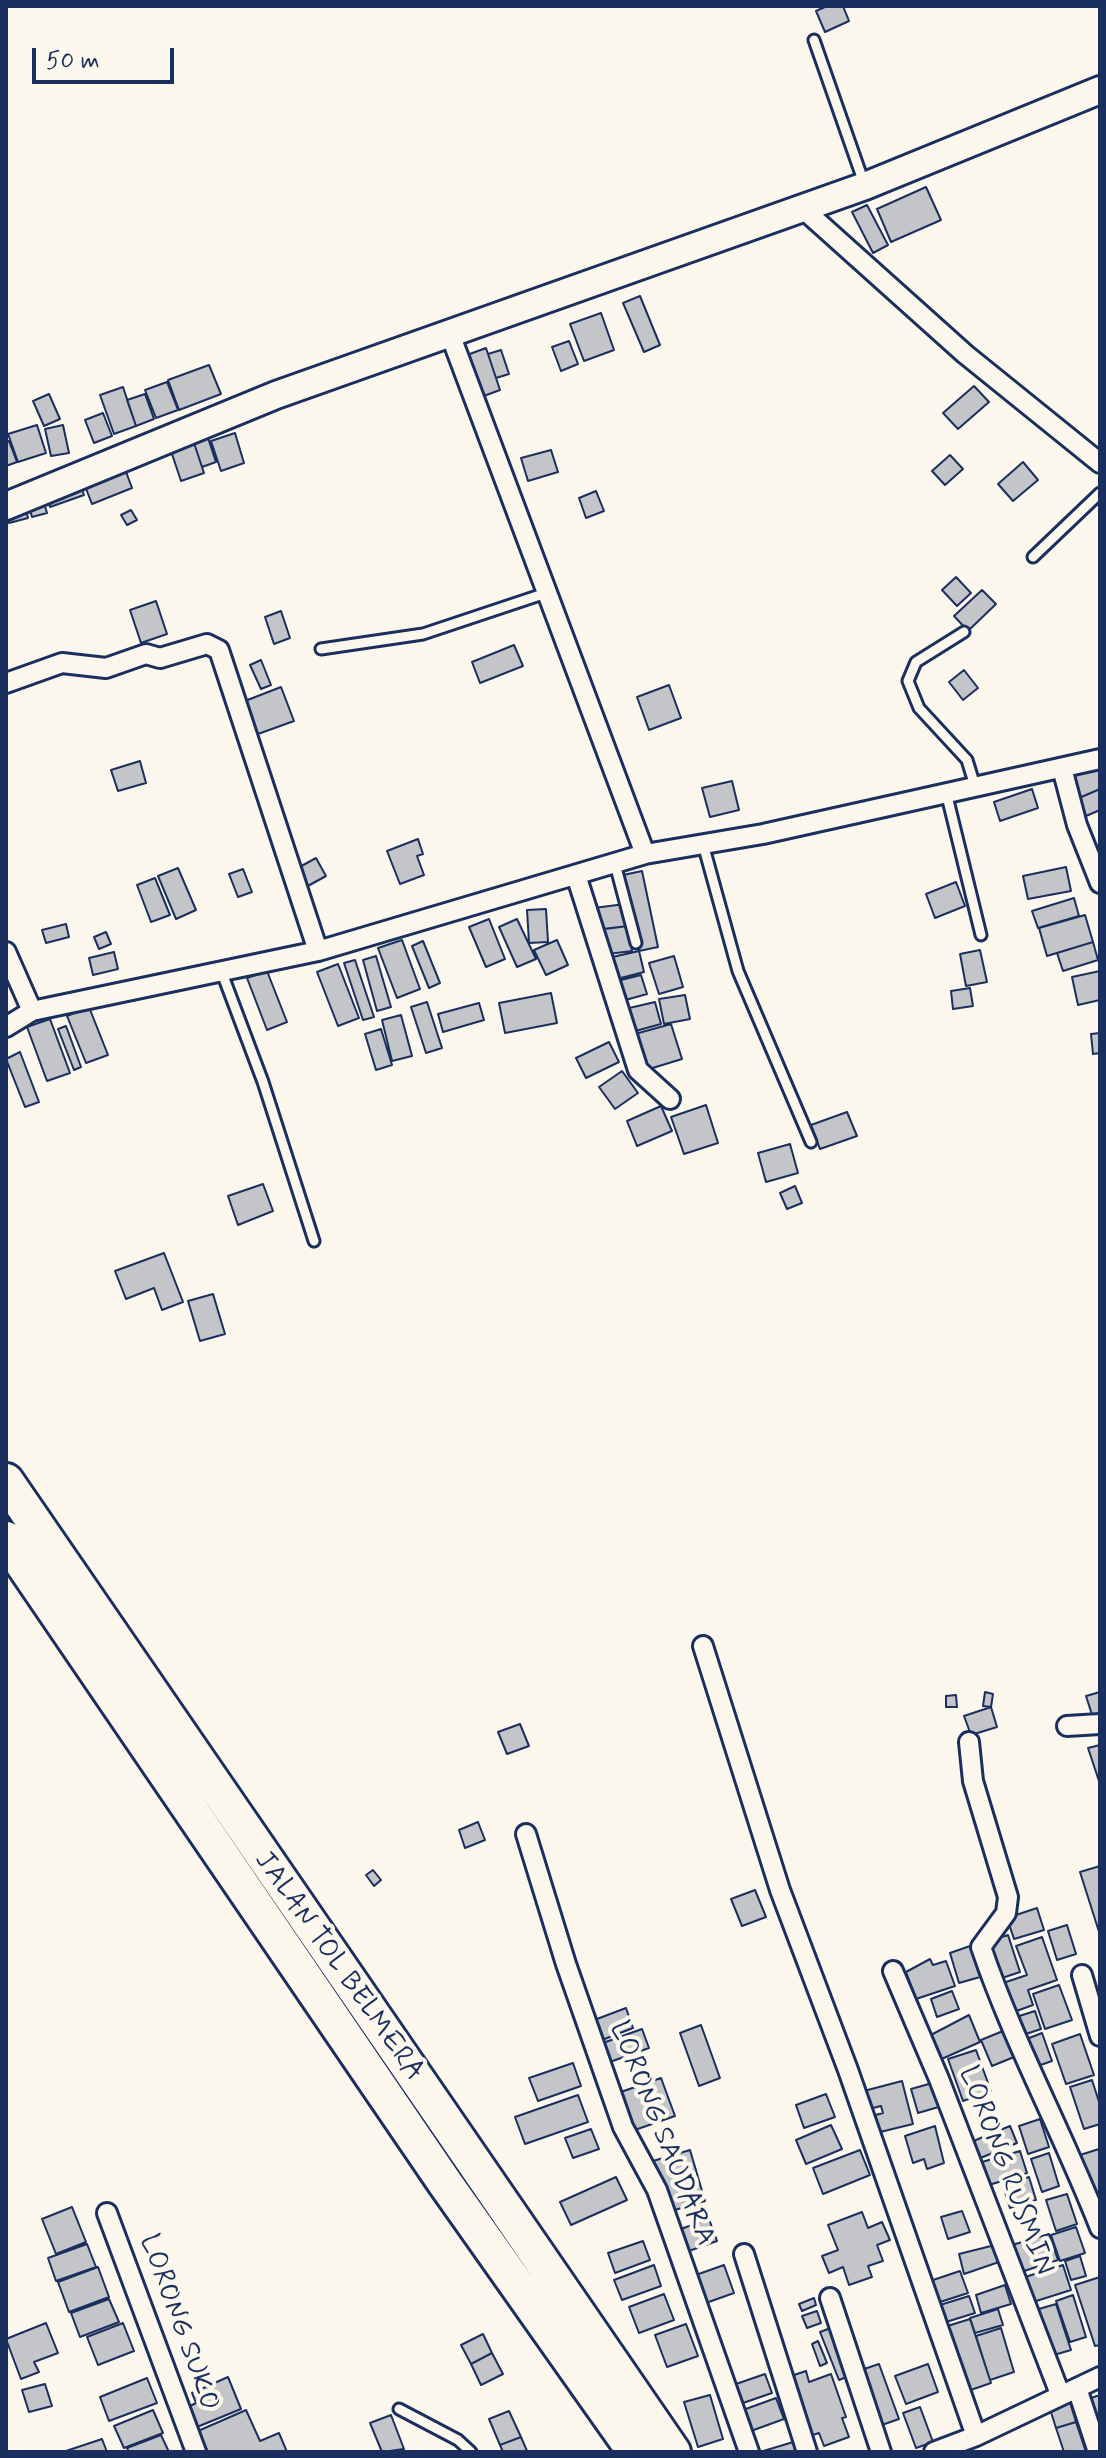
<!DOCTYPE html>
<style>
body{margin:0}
#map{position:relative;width:1106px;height:2458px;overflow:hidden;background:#fbf7ec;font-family:Mynerve,sans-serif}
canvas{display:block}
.frame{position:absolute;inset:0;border:8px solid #1b2f5e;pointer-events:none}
.scale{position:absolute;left:32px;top:48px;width:142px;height:36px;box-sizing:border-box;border:4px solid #1b2f5e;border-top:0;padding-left:10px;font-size:24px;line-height:28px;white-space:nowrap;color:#1b2f5e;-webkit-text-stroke:6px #fbf7ec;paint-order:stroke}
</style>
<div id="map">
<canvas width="1106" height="2458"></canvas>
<div class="frame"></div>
<div class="scale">50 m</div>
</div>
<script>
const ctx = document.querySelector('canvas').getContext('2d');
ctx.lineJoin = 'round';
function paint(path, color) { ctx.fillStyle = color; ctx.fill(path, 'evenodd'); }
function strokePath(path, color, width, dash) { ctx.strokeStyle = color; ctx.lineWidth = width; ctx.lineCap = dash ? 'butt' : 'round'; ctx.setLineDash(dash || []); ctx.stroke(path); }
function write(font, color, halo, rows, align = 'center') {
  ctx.font = font + ' Mynerve,sans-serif'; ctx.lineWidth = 8; ctx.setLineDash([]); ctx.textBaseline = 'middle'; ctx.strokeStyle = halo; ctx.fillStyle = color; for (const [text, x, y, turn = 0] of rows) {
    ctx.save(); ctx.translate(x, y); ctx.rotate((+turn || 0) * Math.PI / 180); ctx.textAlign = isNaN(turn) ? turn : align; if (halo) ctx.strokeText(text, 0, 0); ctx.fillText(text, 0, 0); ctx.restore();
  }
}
const building = new Path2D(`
 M827,6H843L849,21L825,32L816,11Z
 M926,187L941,220L891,242L877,209Z
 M867,205L888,245L873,253L852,212Z
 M640,296L660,345L644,352L623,303Z
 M601,313L614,350L584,361L570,324Z
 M569,341L578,364L561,371L552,347Z
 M486,348L500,390L481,397L467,355Z
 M501,350L509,374L496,378L488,354Z
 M209,365L221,394L179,410L168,380Z
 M167,382L178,410L156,418L145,390Z
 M974,386L989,402L958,429L943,413Z
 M123,387L136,426L114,434L100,395Z
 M49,394L60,419L44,426L33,401Z
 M145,394L154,419L136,426L127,400Z
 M103,413L112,436L94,443L85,420Z
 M37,425L46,453L18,462L8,434Z
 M63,425L69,453L51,456L45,429Z
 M235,433L244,463L221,471L211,441Z
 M208,438L216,462L202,467L194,443Z
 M9,441L17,462L6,466V442Z
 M194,443L204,473L181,481L171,451Z
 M551,450L558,472L528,481L521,458Z
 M950,455L963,469L945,485L932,471Z
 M122,461L132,488L92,504L81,476Z
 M1023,462L1038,480L1013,501L998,484Z
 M78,479L84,495L50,507L44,491Z
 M596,491L604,511L586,518L579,498Z
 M42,496L47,513L32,517L27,500Z
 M24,502L28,518L9,523L6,510Z
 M131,510L137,520L127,525L121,515Z
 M956,577L971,593L957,606L942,590Z
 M982,590L996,604L968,631L954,616Z
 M156,601L167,634L141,643L130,610Z
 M281,611L290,638L274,644L265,617Z
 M514,645L523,666L480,683L472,662Z
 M261,660L271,685L261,689L250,665Z
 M964,670L978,688L963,700L949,682Z
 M669,685L681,718L649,730L637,697Z
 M281,687L294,721L258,734L245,701Z
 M140,761L146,783L118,791L111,770Z
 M1100,765V789L1079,798L1070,778Z
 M732,781L739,810L710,817L702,788Z
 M1032,789L1038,808L1000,821L994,802Z
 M1100,789V810L1086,816L1079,798Z
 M418,839L423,854L417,856L424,875L400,884L387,851Z
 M316,858L326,876L306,887L296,869Z
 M1066,867L1071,891L1028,899L1023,876Z
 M178,868L196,910L176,919L158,876Z
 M243,869L252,892L238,897L229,874Z
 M642,871L658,947L639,951L623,875Z
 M155,878L170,915L151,922L137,885Z
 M956,882L965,906L935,918L926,894Z
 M1074,898L1079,916L1038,928L1032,911Z
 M625,904L628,926L597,930L594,908Z
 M546,909L548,942L529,943L527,910Z
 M1085,915L1093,942L1047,956L1039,928Z
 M489,919L505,959L486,967L469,927Z
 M517,919L536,959L517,967L499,927Z
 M66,924L69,937L46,943L42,930Z
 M628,926L632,951L608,954L603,929Z
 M106,932L111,944L99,949L94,937Z
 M402,940L420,989L397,998L378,948Z
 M557,940L568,965L546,975L534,950Z
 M423,941L440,983L429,988L412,946Z
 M1093,942L1098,960L1063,971L1057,953Z
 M980,950L987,982L966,986L960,954Z
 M639,951L644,972L613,980L608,958Z
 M114,952L118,969L93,975L89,958Z
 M376,956L391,1007L377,1011L363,960Z
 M674,956L683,987L659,994L649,963Z
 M355,960L374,1017L363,1020L344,963Z
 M338,964L359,1018L338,1026L317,972Z
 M267,971L287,1022L267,1030L247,978Z
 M1100,971V1000L1078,1005L1072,977Z
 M641,975L647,994L622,1001L617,981Z
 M970,988L973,1006L953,1009L951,991Z
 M551,993L557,1023L505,1033L499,1003Z
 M685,995L690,1019L664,1024L659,999Z
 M427,1002L442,1048L426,1053L411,1007Z
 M655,1002L661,1024L632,1032L625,1009Z
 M479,1003L484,1020L443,1032L438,1014Z
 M89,1007L108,1055L86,1063L67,1016Z
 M401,1015L412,1056L392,1061L382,1020Z
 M50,1019L70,1073L47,1081L27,1027Z
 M671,1024L682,1059L646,1070L635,1034Z
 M66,1026L81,1067L74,1070L58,1029Z
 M381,1029L392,1065L376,1070L365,1034Z
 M1100,1033V1053L1093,1054L1091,1034Z
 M609,1042L619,1062L586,1078L576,1058Z
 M20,1052L39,1102L25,1107L6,1059Z
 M622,1071L638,1093L615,1109L599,1087Z
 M706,1105L718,1143L684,1154L671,1117Z
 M661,1106L672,1131L637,1146L627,1121Z
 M847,1112L857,1136L820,1149L811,1125Z
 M790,1144L798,1173L766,1182L758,1153Z
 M263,1184L273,1211L238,1225L228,1196Z
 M795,1186L802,1203L787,1209L780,1193Z
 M164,1253L183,1302L162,1310L154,1288L126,1299L115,1271Z
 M213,1294L225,1334L200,1341L188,1301Z
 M985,1692L993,1694L991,1707L983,1706Z
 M1100,1692V1719L1094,1721L1086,1696Z
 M956,1695L957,1707H946V1696Z
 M991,1707L997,1727L971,1735L964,1716Z
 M520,1724L529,1746L507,1754L498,1732Z
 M1100,1745V1784L1088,1748Z
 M478,1822L485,1840L465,1848L459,1830Z
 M1100,1866V1935L1080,1872Z
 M373,1870L381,1880L374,1886L366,1875Z
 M755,1890L766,1917L742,1926L731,1899Z
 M1037,1908L1044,1930L1014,1939L1007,1918Z
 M1067,1925L1076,1954L1057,1960L1048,1931Z
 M1008,1935L1020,1972L996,1980L984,1943Z
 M1042,1937L1057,1980L1028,1990L1033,2005L1011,2013L1000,1984L1027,1975L1016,1946Z
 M970,1946L980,1977L959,1983L950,1953Z
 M930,1959L933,1965L946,1961L955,1986L916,1999L906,1972Z
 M1059,1985L1072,2020L1045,2029L1033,1994Z
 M952,1991L959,2009L937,2017L931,1999Z
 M626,2008L633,2028L597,2042L589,2022Z
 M1035,2011L1041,2029L1017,2037L1010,2019Z
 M969,2015L980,2042L937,2061L927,2037Z
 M701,2025L720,2078L699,2086L680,2033Z
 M642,2029L649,2048L607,2063L600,2044Z
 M1003,2031L1014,2057L992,2066L981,2040Z
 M1042,2033L1052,2061L1029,2069L1019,2042Z
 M1080,2034L1094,2075L1066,2084L1052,2044Z
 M976,2050L991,2091L963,2101L948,2059Z
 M573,2063L581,2086L538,2101L529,2078Z
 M661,2078L675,2116L632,2131L618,2093Z
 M1092,2080L1100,2105V2124L1084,2129L1070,2087Z
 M902,2081L913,2124L876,2133L872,2116L883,2113L881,2106L865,2110L860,2092Z
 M936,2082L942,2106L918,2113L911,2089Z
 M826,2094L835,2117L804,2128L796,2105Z
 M578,2095L588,2122L525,2144L515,2117Z
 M1040,2119L1049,2147L1028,2154L1019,2126Z
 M831,2125L842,2149L806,2164L796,2140Z
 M935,2126L944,2163L927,2169L924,2159L913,2163L905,2136Z
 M1010,2126L1017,2143L978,2159L971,2142Z
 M591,2129L599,2149L573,2158L565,2138Z
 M1099,2149L1100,2208L1097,2209L1080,2155Z
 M690,2150L705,2201L668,2212L653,2161Z
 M860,2150L870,2175L823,2194L813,2168Z
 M1020,2151L1027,2173L989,2185L982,2162Z
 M1049,2153L1059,2186L1042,2192L1031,2159Z
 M616,2177L627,2200L571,2225L560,2202Z
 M1029,2177L1036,2200L1010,2208L1003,2186Z
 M1067,2194L1077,2224L1056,2231L1046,2200Z
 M72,2207L86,2242L56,2254L42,2219Z
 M962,2211L970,2232L948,2239L941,2217Z
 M862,2212L868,2228L882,2222L890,2240L877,2245L883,2261L868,2266L872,2277L849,2285L843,2267L829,2273L822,2256L838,2250L828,2225Z
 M709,2219L717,2241L686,2252L678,2230Z
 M1076,2227L1085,2253L1060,2261L1051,2235Z
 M1049,2234L1058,2260L1021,2272L1012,2245Z
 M643,2241L650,2260L615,2273L608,2253Z
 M87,2244L96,2267L56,2281L48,2258Z
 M995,2245L999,2262L964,2274L959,2254Z
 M1080,2256L1086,2276L1071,2280L1065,2261Z
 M654,2265L661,2286L622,2300L614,2280Z
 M724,2265L734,2293L703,2304L693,2276Z
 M1063,2265L1071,2290L1030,2303L1022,2278Z
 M98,2267L109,2297L69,2312L58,2282Z
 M960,2271L968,2293L937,2303L930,2281Z
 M1100,2277V2345L1095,2346L1075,2285Z
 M1005,2285L1011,2304L981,2313L976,2295Z
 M664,2294L674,2320L639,2333L629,2307Z
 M1073,2295L1086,2337L1070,2342L1056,2301Z
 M969,2296L975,2313L946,2322L940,2305Z
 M814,2298L816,2305L802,2311L799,2304Z
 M109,2299L119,2322L80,2337L71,2313Z
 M1056,2304L1071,2350L1047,2357L1032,2311Z
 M998,2309L1003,2325L975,2333L970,2318Z
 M817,2311L821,2323L807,2328L802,2316Z
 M970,2319L991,2383L962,2393L941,2328Z
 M46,2323L58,2353L34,2362L39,2372L21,2379L6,2339Z
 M123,2323L134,2351L98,2365L87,2337Z
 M686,2324L698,2356L667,2367L655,2335Z
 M836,2326L854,2374L839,2380L820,2332Z
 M1001,2328L1014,2372L990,2380L976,2336Z
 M483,2334L492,2353L471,2364L461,2345Z
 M818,2341L827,2363L820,2366L812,2344Z
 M492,2353L503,2374L481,2385L471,2364Z
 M879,2364L899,2419L879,2426L858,2371Z
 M928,2364L938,2392L906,2404L895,2376Z
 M806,2371L809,2382L831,2374L846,2417L842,2418L849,2437L824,2446L819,2433L810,2436L788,2377Z
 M765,2374L772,2393L743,2403L736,2384Z
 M228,2377L241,2409L197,2427L188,2407L196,2403L192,2393Z
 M147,2378L157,2403L109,2421L100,2397Z
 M45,2384L52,2406L29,2412L22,2390Z
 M710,2395L723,2439L698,2447L684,2402Z
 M1100,2395V2413L1096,2414L1091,2398Z
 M776,2398L784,2419L751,2431L743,2410Z
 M1070,2402L1076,2422L1056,2428L1050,2409Z
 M920,2407L933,2442L916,2448L903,2413Z
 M153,2410L163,2433L124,2448L114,2426Z
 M246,2410L260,2441L279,2433L287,2452H208L198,2431Z
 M509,2411L521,2437L500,2445L489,2419Z
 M391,2415L404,2449L382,2452L370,2423Z
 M1076,2422L1086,2452H1064L1056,2428Z
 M161,2435L169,2452H129L127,2448Z
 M521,2437L527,2451L503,2452L500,2445Z
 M102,2439L107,2452H63Z
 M800,2440L804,2452H760Z`);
const lane = new Path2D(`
 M814,40L864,183
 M1033,557L1100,493
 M964,632L916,662L908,681L919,708L967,760L975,786
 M321,649L423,634L549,592
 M946,792L981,935
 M703,844L738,971L811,1142
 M615,864L636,943
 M222,973L263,1082L314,1241
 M399,2409L458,2440L471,2452`);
const street = new Path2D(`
 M801,207L965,354L1100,463
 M450,334L645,854
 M6,683L62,663L106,668L146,654L160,658L207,644L219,650L318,951
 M1062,768L1077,825L1100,883
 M576,875L638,1070L670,1099
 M6,952L32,1011L318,951L645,854L763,834L1100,759
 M6,1027L32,1011
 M703,1646L780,1890L848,2070L976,2436
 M1067,1726L1100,1724
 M969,1742L973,1781L1008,1897L1006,1913L981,1947C1014,2044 1063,2133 1100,2228
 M526,1834L566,1964L623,2127L657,2190L749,2452
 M893,1971L939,2079L1060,2394
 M1082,1975L1100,2036
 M107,2213L196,2452
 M744,2254L807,2452
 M830,2298L881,2452
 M1077,2388L1098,2452
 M934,2452L976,2436L1100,2377`);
const secondary = new Path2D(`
 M6,506L276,395L865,186L1100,90`);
const highway = new Path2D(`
 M6,1481L673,2452
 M6,1539L445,2183L635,2452`);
const streetNames = [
 ["JALAN TOL BELMERA",338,1967,55],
 ["LORONG SAUDARA",661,2134,68],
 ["LORONG RUSMIN",1005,2171,69],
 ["LORONG SUKO",178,2323,70]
];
paint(building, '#c3c5c9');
strokePath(building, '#1b2f5e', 2);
strokePath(lane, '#1b2f5e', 15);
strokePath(street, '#1b2f5e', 24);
strokePath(secondary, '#1b2f5e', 32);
strokePath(highway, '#1b2f5e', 40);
strokePath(lane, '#fbf7ec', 9);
strokePath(street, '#fbf7ec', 18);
strokePath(secondary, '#fbf7ec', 26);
strokePath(highway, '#fbf7ec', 34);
write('28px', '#1b2f5e', '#fbf7ec', streetNames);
</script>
